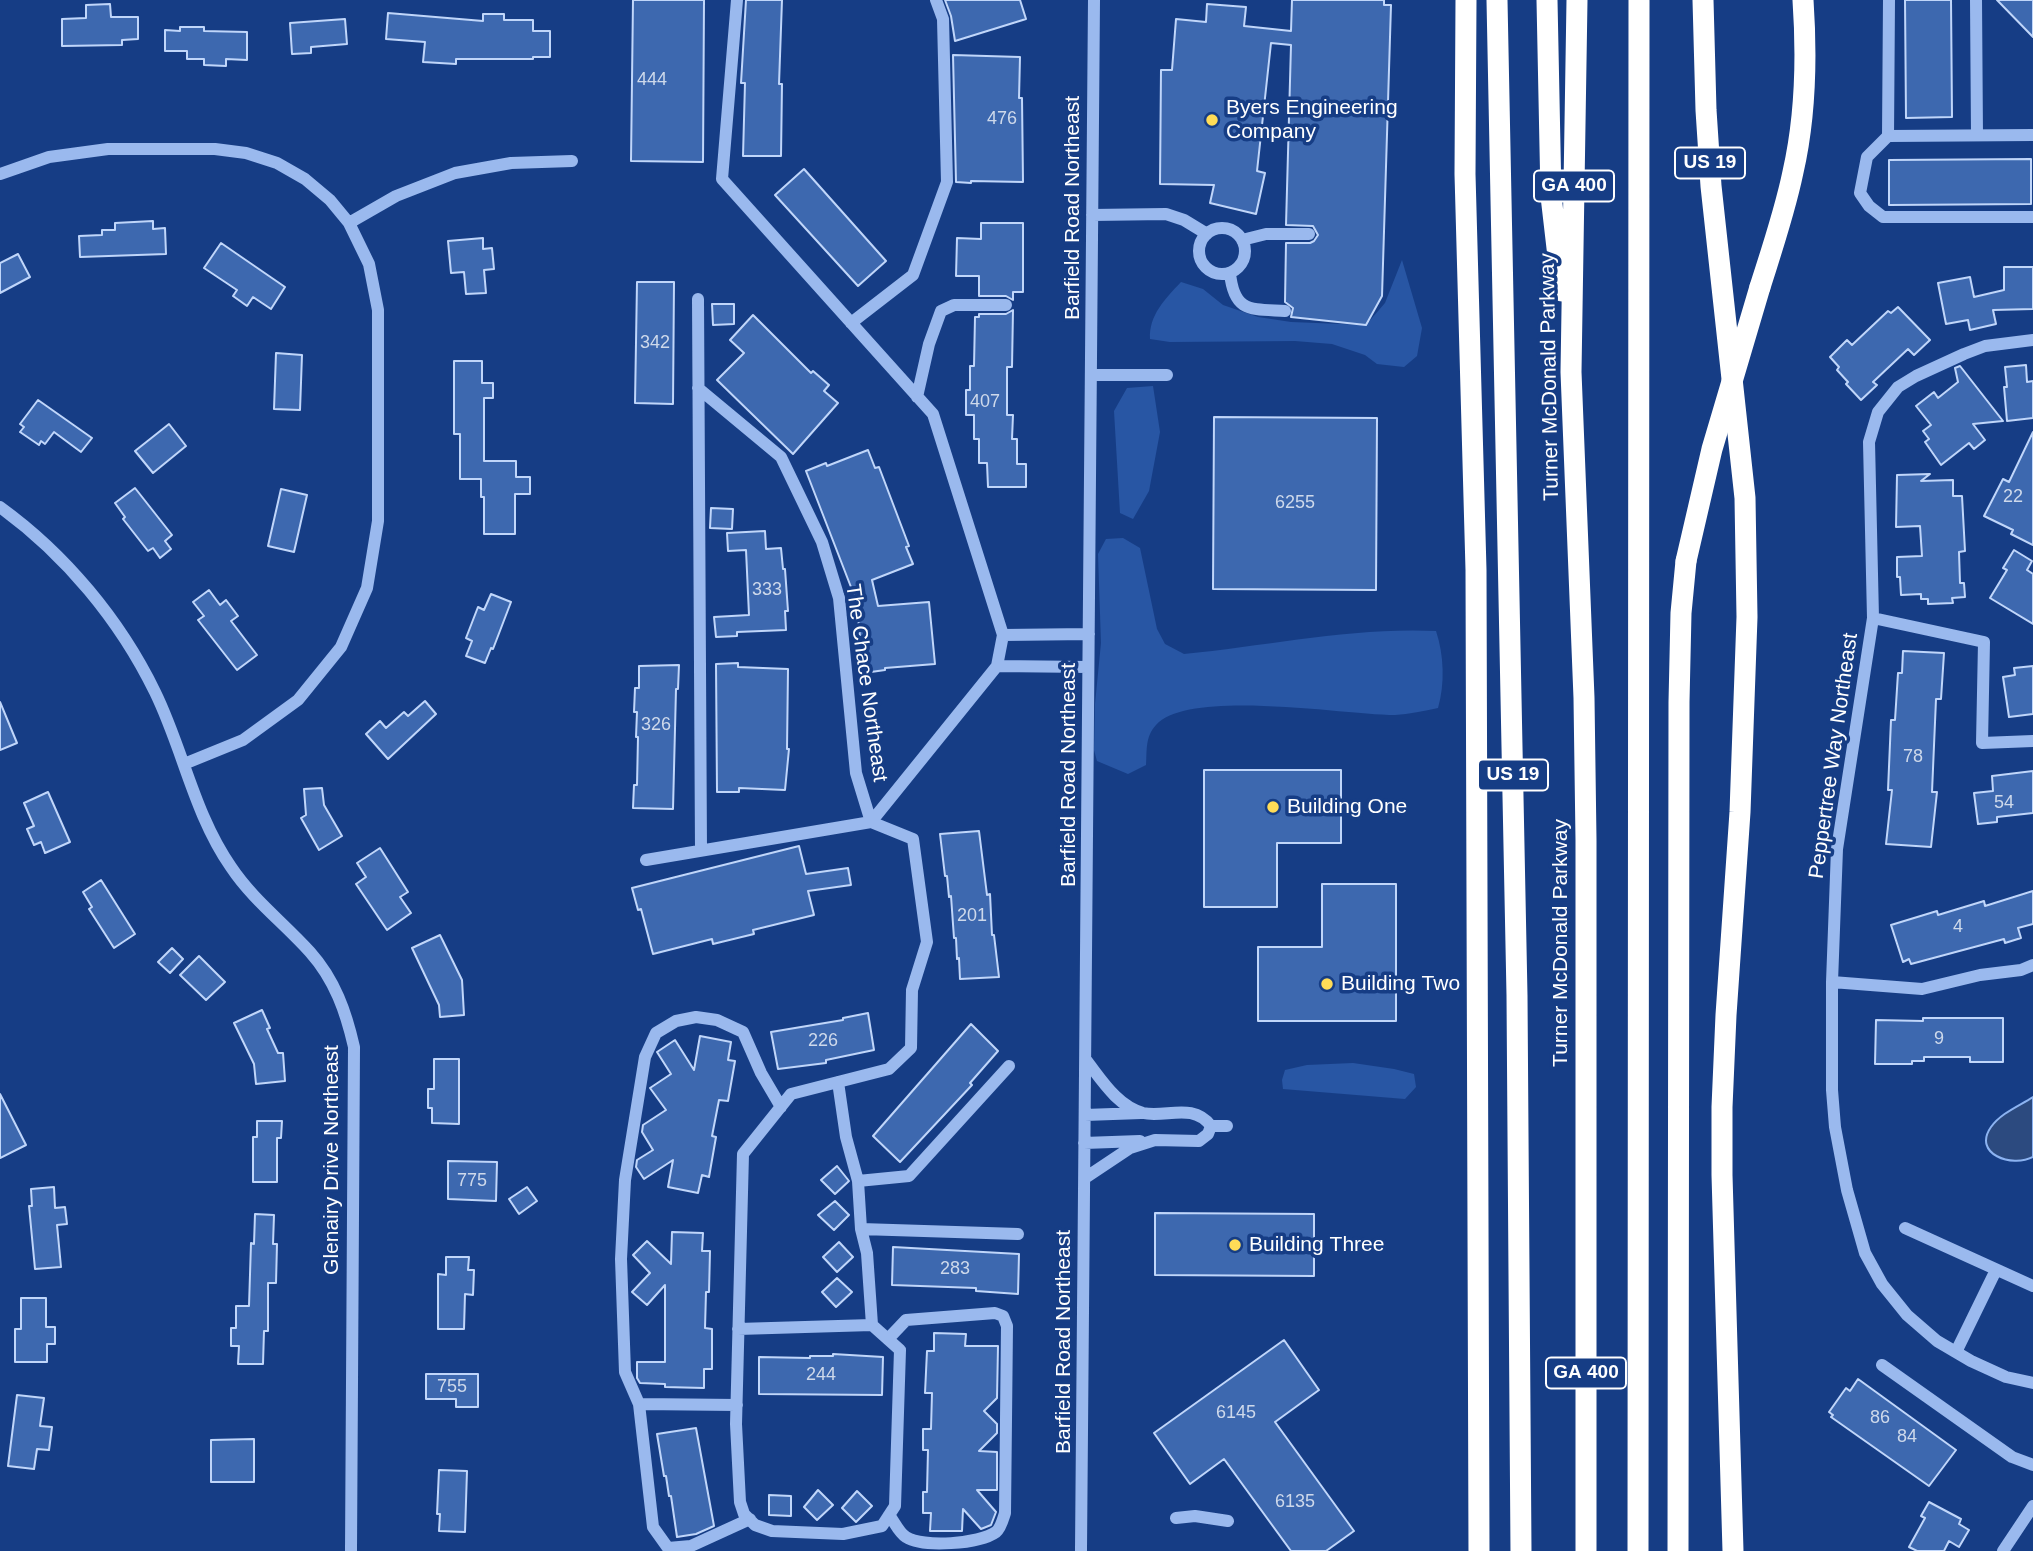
<!DOCTYPE html>
<style>
body{margin:0}
canvas{display:block;background:#163d85}
</style>
<canvas width="2033" height="1551"></canvas>
<script>
const ctx = document.querySelector('canvas').getContext('2d');
ctx.lineJoin = 'round';
function paint(path, color) { ctx.fillStyle = color; ctx.fill(path, 'evenodd'); }
function strokePath(path, color, width, dash) { ctx.strokeStyle = color; ctx.lineWidth = width; ctx.lineCap = dash ? 'butt' : 'round'; ctx.setLineDash(dash || []); ctx.stroke(path); }
function write(font, color, halo, rows, align = 'center') {
  ctx.font = font + ' Helvetica,sans-serif'; ctx.lineWidth = 7; ctx.setLineDash([]); ctx.textBaseline = 'middle'; ctx.strokeStyle = halo; ctx.fillStyle = color; for (const [text, x, y, turn = 0] of rows) {
    ctx.save(); ctx.translate(x, y); ctx.rotate((+turn || 0) * Math.PI / 180); ctx.textAlign = isNaN(turn) ? turn : align; if (halo) ctx.strokeText(text, 0, 0); ctx.fillText(text, 0, 0); ctx.restore();
  }
}
const green = new Path2D(`
 M1402,260L1422,328L1417,356L1404,367L1377,364L1365,355L1332,344L1295,341L1170,342L1150,339C1149,315 1165,299 1181,282L1203,289L1223,305L1258,317L1291,322L1366,325L1385,303Z
 M1153,386L1160,432L1149,491L1133,519L1120,513L1114,411L1127,388Z
 M1123,538L1140,548L1157,629L1165,644L1184,654C1267,646 1352,627 1436,631C1444,655 1445,684 1438,708C1424,711 1409,714 1395,715C1346,715 1189,688 1156,725C1145,737 1147,750 1146,765L1128,774L1097,761L1094,750L1095,704L1101,643L1098,554L1106,539Z
 M1353,1063L1394,1069L1414,1074L1416,1087L1405,1099L1283,1089L1282,1080L1285,1070L1307,1065Z`);
const water = new Path2D(`
 M2033,1097V1157C2012,1168 1972,1154 1991,1127C2001,1113 2019,1106 2033,1097Z`);
const building = new Path2D(`
 M633,0H704L703,162L631,161Z
 M746,0H782L779,84H782L781,156H743L745,83H741Z
 M945,0H1020L1026,19L955,41L951,16Z
 M1292,0H1384V5H1391L1382,296L1366,325L1291,317L1293,308L1285,302L1286,243H1310L1314,241L1318,235L1313,226L1286,225L1291,45L1271,43L1257,171L1265,173L1256,214L1210,203L1214,185L1160,184L1161,70H1172L1176,19L1206,22L1207,4L1246,7L1244,26L1291,31Z
 M1905,0H1951L1952,117L1906,118Z
 M1997,0H2033V37Z
 M110,4L111,17H138V39L122,40V45L62,46V19L86,18V5Z
 M388,13L483,21V14H504V20H533V31H550V57H533V59H456V64L423,62L425,42L386,39Z
 M345,19L347,44L311,47V53L292,54L290,23Z
 M180,27H204V31L247,32V60L226,59V66L204,65V59H187V51H165V30L180,31Z
 M953,55L1020,57L1019,98H1022L1023,182L971,181V183L956,182Z
 M2031,159V204L1889,205V160Z
 M804,169L886,261L858,286L775,195Z
 M153,221V229L165,228L166,254L80,257L79,236L102,235V230H115V223Z
 M981,223H1023V292H1013V300L1006,296H979V276H956L957,238L981,239Z
 M483,238V249L492,248L494,269L484,270L486,293L466,294L464,272L451,273L448,241Z
 M221,243L285,287L271,309L253,297L247,306L233,296L237,290L204,268Z
 M18,254L30,277L0,293V263Z
 M2004,267H2033V309L1993,310L1996,324L1970,330L1968,320L1946,324L1938,283L1970,277L1974,297L2004,290Z
 M637,282H674L673,404L635,403Z
 M712,304H734V324L713,325Z
 M1898,307L1930,340L1914,355L1908,349L1873,382L1877,385L1861,400L1846,384L1848,382L1837,370L1839,367L1830,357L1847,340L1852,345L1888,311L1891,313Z
 M1013,310L1012,367H1007V415H1013L1012,439H1017V464H1026V487H988L987,463H979V439H974V415H966V390H970V366H974L975,317H979V314H1006Z
 M753,315L811,373L813,371L829,385L824,391L838,403L793,454L717,380L744,353L730,340Z
 M276,353L302,355L300,410L274,409Z
 M454,361H482V383H493V398H484V461H516V477H530V494H515V534H484V497H481V479H460V434H454Z
 M2026,365L2027,382L2033,381V418L2007,421L2004,387H2007L2005,367Z
 M1960,366L2003,421L1973,424L1985,440L1974,449L1969,443L1941,465L1925,442L1929,439L1923,431L1931,425L1916,406L1934,392L1938,398L1958,382L1955,368Z
 M38,400L92,438L81,452L54,432L45,444L41,441L39,445L20,432L24,427L20,424Z
 M1214,417L1377,418L1376,590L1213,589Z
 M169,424L186,446L153,473L135,451Z
 M2033,432V545L2011,534L2013,530L1984,516L2003,479L2009,482Z
 M868,450L875,468L879,467L909,546L906,547L913,564L872,580L878,606L929,602L935,664L885,668V670L864,673L856,600L806,471L826,463L827,466Z
 M1930,474L1921,481L1953,480V496H1962L1965,551L1959,552L1960,583H1964L1965,597L1952,598L1953,603L1928,604V599H1921V594L1901,595L1900,577H1897V557L1922,556L1920,526L1896,527L1897,475Z
 M135,488L172,535L165,541L171,549L160,558L153,548L148,551L123,519L125,517L115,503Z
 M281,489L307,495L294,552L268,546Z
 M711,508L733,509L732,529L710,528Z
 M765,531L766,549L781,548L783,569H785L788,611H785L786,630L737,632V636L716,637L714,617L749,615L746,550L728,551L727,533Z
 M2014,550L2032,561L2027,570L2033,574V624L1990,598L2007,570L2003,568Z
 M209,590L220,605L226,600L238,616L231,621L257,655L237,670L198,620L204,616L193,602Z
 M491,594L511,602L493,649L491,648L485,663L466,656L472,641L466,638L478,607L484,610Z
 M1903,651L1944,653L1941,699H1936L1932,792H1937L1931,847L1886,844L1892,790H1888L1891,720H1895L1898,673H1902Z
 M738,663V667L788,669L787,749H789L785,790L739,788V792H717L716,664Z
 M679,665L678,689H676L673,809L633,808L634,785H637L638,737H636L637,712H634L635,688H639V666Z
 M2033,666V714L2009,717L2003,677L2015,675L2014,668Z
 M425,701L436,714L388,759L366,734L380,721L386,728L404,712L408,716Z
 M0,702L17,743L0,750Z
 M1204,770H1341V843H1277V907H1204Z
 M2033,771V813L1997,817V822L1978,824L1974,793L1993,791L1992,776Z
 M322,788L324,805L342,836L319,850L301,818L306,815L304,789Z
 M48,792L70,842L45,853L41,842L34,845L27,829L34,826L24,803Z
 M979,831L987,895L990,894L992,935H994L999,977L960,979L959,958L957,959L956,938H954L951,896L949,897L947,876H945L940,834Z
 M799,846L806,874L848,868L851,885L808,891L814,915L753,930L754,934L713,944L712,939L653,954L641,909L638,910L632,888Z
 M380,848L408,892L400,897L411,913L387,930L356,884L366,877L357,863Z
 M101,880L135,934L114,948L89,909L92,907L83,892Z
 M1322,884H1396V1021H1258V947H1322Z
 M2033,891V924L2018,928L2021,938L2005,943L2004,939L1911,964L1909,959L1903,962L1891,925L1937,911L1938,915L1984,901L1985,906Z
 M440,935L462,980L464,1015L440,1017L439,1005L412,948Z
 M172,948L183,959L170,973L158,962Z
 M199,956L225,982L206,1000L180,975Z
 M262,1010L270,1028L267,1029L278,1053H283L285,1081L256,1084L254,1064L234,1023Z
 M868,1013L874,1050L826,1060V1063L778,1069L771,1032L843,1020V1018Z
 M1923,1018H2003V1062H1970V1057H1924V1061H1912V1064H1875L1876,1020L1923,1021Z
 M971,1024L998,1051L970,1083L972,1085L900,1162L873,1136Z
 M700,1036L731,1042L728,1060L735,1061L728,1101L719,1100L712,1136L716,1137L709,1177L702,1175L698,1193L668,1187L673,1160L644,1179L636,1167L637,1160L653,1150L642,1132L643,1125L666,1110L650,1088L671,1074L657,1052L675,1040L694,1070Z
 M434,1059H459V1124L432,1123V1108H428V1089H434Z
 M0,1094L26,1145L0,1158Z
 M257,1121H282L281,1138H277V1182H253V1137H257Z
 M448,1161L497,1162L496,1201L448,1199Z
 M837,1166L849,1181L835,1194L821,1180Z
 M54,1187L55,1208L65,1207L67,1224L57,1225L61,1267L35,1269L29,1206H32L31,1189Z
 M527,1187L537,1201L519,1214L509,1199Z
 M835,1201L849,1215L834,1230L818,1215Z
 M1155,1213L1314,1214V1276L1155,1275Z
 M255,1214L274,1215L273,1244H277L276,1283H268V1331H264L263,1364H238L239,1346H231V1328H236V1306H249L251,1243L254,1244Z
 M672,1232L703,1233L702,1251H710L709,1292H706L705,1328L712,1329V1369H704V1388L665,1387V1384L640,1383L637,1378V1362H665V1285L647,1305L632,1292L650,1273L633,1255L647,1241L671,1264Z
 M839,1242L853,1257L837,1272L823,1257Z
 M893,1247L1019,1254L1018,1294L976,1291V1288L892,1285Z
 M446,1257H469L468,1270H474L473,1295L465,1294L464,1329H438V1274L446,1275Z
 M837,1278L852,1292L836,1307L822,1292Z
 M21,1298H46V1327H55V1344H47V1362H15V1329H21Z
 M934,1333L966,1334L965,1346H998L997,1398L984,1411L997,1424V1433L979,1451L997,1452V1490H977L996,1512L991,1525L981,1529L963,1509L962,1531H930L931,1513H923V1492H927L928,1450H923V1429H931L932,1393H925L927,1351H934Z
 M1284,1340L1319,1390L1275,1422L1354,1531L1326,1551H1291L1224,1459L1190,1484L1154,1433Z
 M833,1354L883,1357L882,1395L759,1394V1357L810,1358V1356H833Z
 M426,1374H478V1407H456V1399H426Z
 M1858,1379L1956,1450L1929,1486L1831,1417L1833,1415L1829,1412L1846,1388L1850,1391Z
 M17,1395L44,1398L40,1426L52,1427L49,1450L37,1449L34,1469L8,1466Z
 M696,1428L714,1526L696,1534L677,1537L671,1496H669L666,1476H664L657,1434Z
 M254,1439V1482H211V1440Z
 M439,1470L467,1471L465,1532L439,1531L440,1514H437Z
 M818,1490L833,1505L817,1520L804,1507Z
 M857,1491L872,1506L856,1522L842,1508Z
 M769,1495L791,1496V1516L769,1515Z
 M1929,1502L1961,1519L1959,1524L1969,1530L1959,1547L1949,1541L1944,1551H1917L1909,1547L1925,1518L1921,1516Z`);
const minor = new Path2D(`
 M1976,0L1977,135
 M2033,135L1888,136L1867,157L1860,193L1869,206L1883,217H2033
 M1888,136L1889,0
 M0,174L49,157L108,149H215L246,153L277,163L305,179L330,200L349,223L369,264L378,310V521L367,588L341,647L298,700L243,740L184,764
 M1092,215L1166,214L1184,220L1207,234
 M349,223L396,196L455,173L511,163L572,161
 M1199 251a23 23 0 1 1 46 0a23 23 0 1 1-46 0Z
 M1242,240L1266,234H1309
 M1230,273C1234,313 1251,309 1285,311
 M698,299L701,850
 M851,323L913,275L947,182L943,19L936,0
 M2033,340L1985,346L1964,354L1916,376L1898,387L1878,412L1869,442L1873,618L1837,849L1832,982V1090L1835,1127L1847,1190L1865,1253L1882,1284L1907,1315L1937,1341L1971,1361L2006,1377L2033,1383
 M1091,375H1167
 M698,388L781,457L822,542L839,598L856,773L871,822L913,839L927,942L912,990L911,1048L889,1069L791,1094L743,1154L736,1424L740,1502L744,1514L755,1525L772,1531L843,1534L882,1526L895,1506L900,1350L872,1325L867,1253L861,1229L858,1181L846,1137L838,1082
 M917,397L929,344L941,311L954,305H1006
 M0,507C65,554 120,620 155,692C183,749 194,814 231,867C253,900 284,923 310,952C335,980 346,1012 354,1047L351,1551
 M1873,618L1984,642L1982,743L2033,741
 M1003,635L1089,634
 M997,666L1088,667
 M646,860L871,822L997,666L1003,635L933,414L722,179L737,0
 M1832,982L1922,989L1980,975L2021,970L2033,965
 M1086,1060C1101,1079 1117,1106 1143,1113C1166,1118 1193,1102 1211,1126H1227
 M1085,1115L1141,1113
 M1084,1143L1140,1141
 M1085,1178L1130,1148L1155,1140L1199,1141L1208,1134L1211,1126
 M858,1181L909,1176L1009,1066
 M1905,1228L2033,1286
 M861,1229L1018,1234
 M738,1329L872,1325
 M888,1339L906,1320L995,1313L1003,1316L1007,1326L1005,1513C1003,1519 1001,1528 996,1532C979,1544 923,1548 906,1537C899,1533 894,1521 889,1515
 M1956,1352L1996,1270
 M1882,1365L2012,1457L2033,1465
 M639,1404L625,1372L621,1259L625,1180L645,1057L656,1033L676,1021L696,1017L717,1020L743,1032L761,1073L781,1107
 M737,1405L639,1404L653,1527L668,1548L691,1546L750,1519
 M1176,1518L1195,1516L1228,1521
 M1081,1551L1094,0
 M2003,1551L2033,1506`);
const highway = new Path2D(`
 M1466,0L1465,174L1476,570L1479,1551
 M1497,0L1517,995L1521,1551
 M1547,0L1551,196L1562,291
 M1577,0L1571,372L1584,698L1586,840V1551
 M1703,0L1706,110L1711,186L1745,498L1747,617L1740,812L1726,1015L1722,1107V1175L1733,1551
 M1760,287C1772,249 1785,211 1793,172C1806,115 1807,58 1803,0
 M1638,1551L1639,0
 M1678,1551L1679,702L1681,613L1686,561`);
const highwayBridge = new Path2D(`
 M1686,561L1712,449L1760,287`);
const markers = [
 [1212,120,7,"#ffdc57"],
 [1273,807,7,"#ffdc57"],
 [1327,984,7,"#ffdc57"],
 [1235,1245,7,"#ffdc57"]
];
const numberNames = [
 ["444",652,80],
 ["476",1002,119],
 ["342",655,343],
 ["407",985,402],
 ["22",2013,497],
 ["6255",1295,503],
 ["333",767,590],
 ["326",656,725],
 ["78",1913,757],
 ["54",2004,803],
 ["201",972,916],
 ["4",1958,927],
 ["9",1939,1039],
 ["226",823,1041],
 ["775",472,1181],
 ["283",955,1269],
 ["244",821,1375],
 ["755",452,1387],
 ["6145",1236,1413],
 ["86",1880,1418],
 ["84",1907,1437],
 ["6135",1295,1502]
];
const shields = [
 [1710,163,70],
 [1574,186,80],
 [1513,775,70],
 [1586,1373,80]
];
const shieldNames = [
 ["US 19",1710,163],
 ["GA 400",1574,186],
 ["US 19",1513,775],
 ["GA 400",1586,1373]
];
const poiNames = [
 ["Byers Engineering",1226,108],
 ["Company",1226,132],
 ["Building One",1287,807],
 ["Building Two",1341,984],
 ["Building Three",1249,1245]
];
const streetNames = [
 ["Barfield Road Northeast",1073,208,-90],
 ["Turner McDonald Parkway",1550,377,-91],
 ["The Chace Northeast",866,683,82],
 ["Peppertree Way Northeast",1834,756,-82],
 ["Barfield Road Northeast",1069,775,-90],
 ["Turner McDonald Parkway",1561,943,-90],
 ["Glenairy Drive Northeast",332,1160,-90],
 ["Barfield Road Northeast",1064,1342,-90]
];
paint(green, '#2856a4');
paint(water, '#2c4a7f');
strokePath(water, '#8cb3f1', 2);
paint(building, '#3d68af');
strokePath(building, '#c0d6fa', 2);
strokePath(minor, '#9ab9ee', 12);
strokePath(highway, '#fff', 21);
strokePath(highwayBridge, '#fff', 21);
for (const [x, y, r, color] of markers) { const dot = new Path2D(); dot.arc(x, y, r, 0, 2 * Math.PI); ctx.fillStyle = color; ctx.fill(dot); strokePath(dot, '#163d85', 2.5); }
write('18px', '#ced9eb', null, numberNames);
for (const [x, y, w] of shields) { const box = new Path2D(); box.roundRect(x - w / 2, y - 15.5, w, 31, 5); ctx.fillStyle = '#163d85'; ctx.fill(box); strokePath(box, '#fff', 2); }
write('bold 19px', '#fff', null, shieldNames);
write('21px', '#fff', '#163d85', poiNames, 'left');
write('21px', '#fff', '#163d85', streetNames);
</script>
